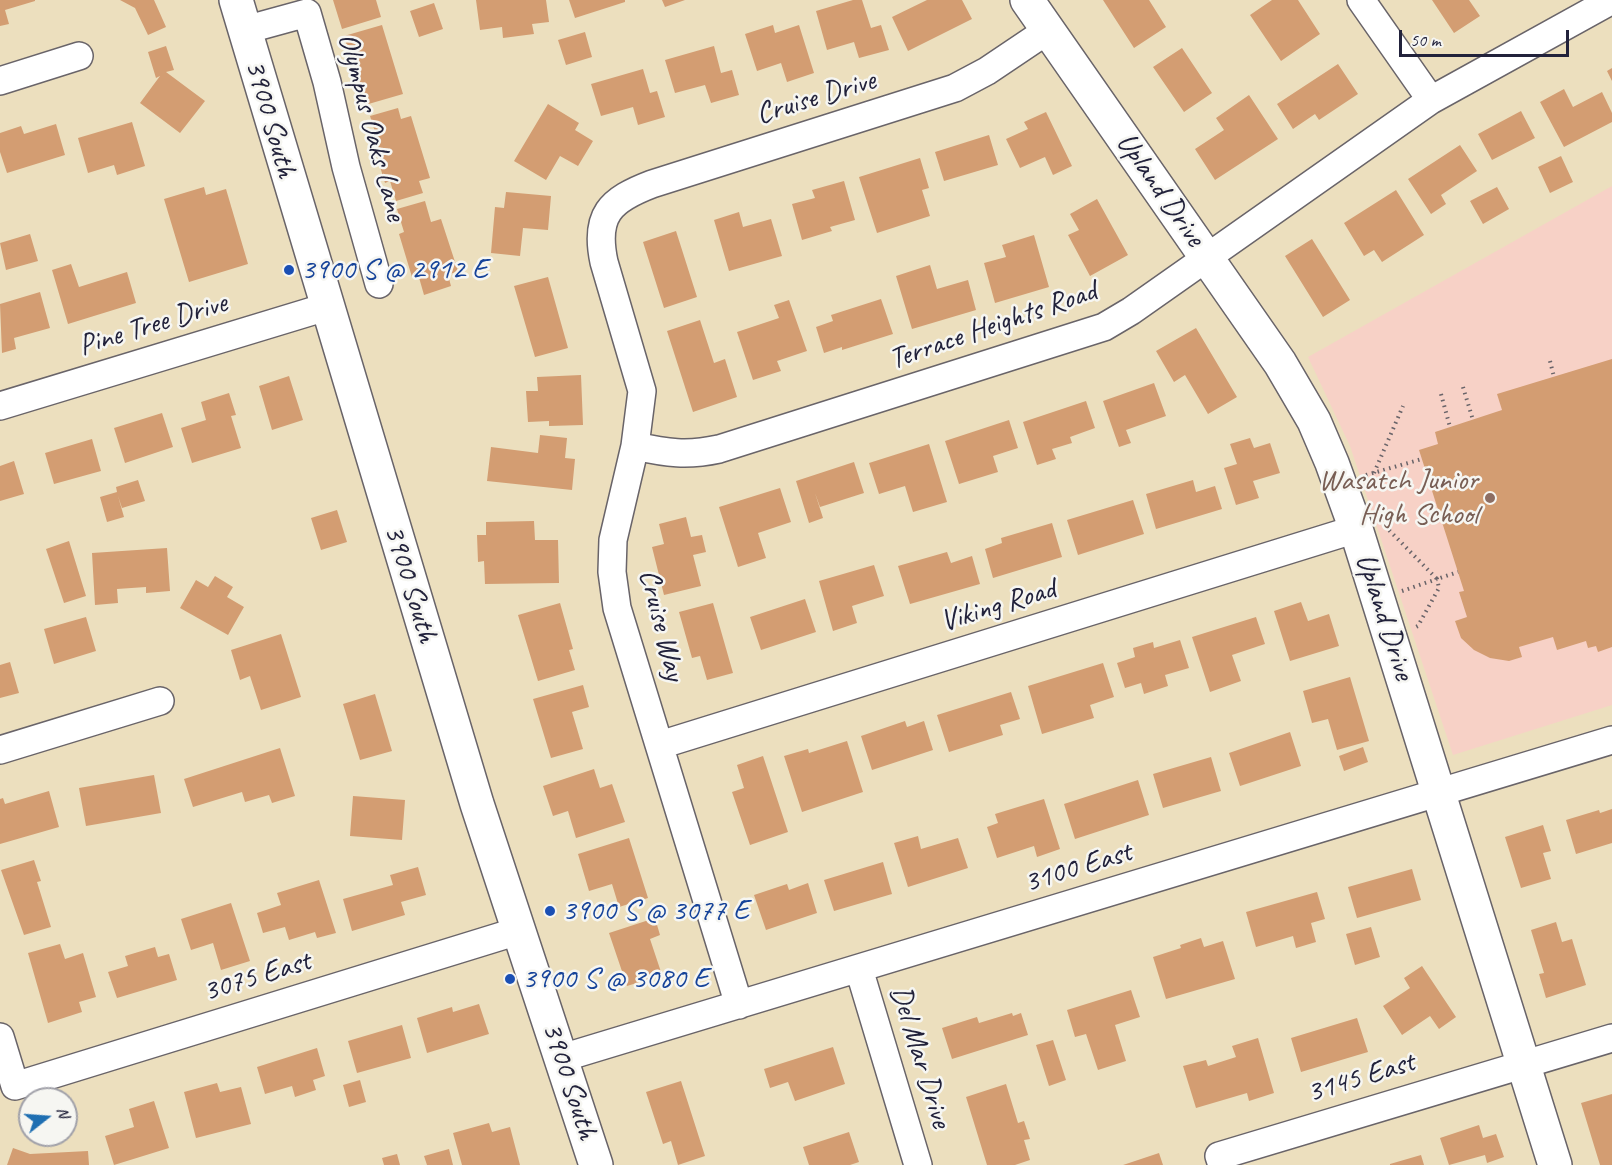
<!DOCTYPE html>
<style>
body{margin:0}
#map{position:relative;width:1612px;height:1165px;overflow:hidden;background:#ecdfbe;font-family:Caveat,sans-serif}
canvas{display:block}
.north{position:absolute;left:18px;top:1087px;width:60px;height:60px;box-sizing:border-box;background:#f6f6f2;border:2px solid #a1a1a9;border-radius:50%;rotate:73deg;font-size:16px;font-weight:700;line-height:24px;text-align:center;color:#22223b}
.north::after{content:'';display:block;margin:auto;width:21px;height:27px;background:#1f6fb2;clip-path:polygon(50% 0,100% 100%,50% 72%,0 100%)}
.scale{position:absolute;left:1399px;top:30px;width:170px;height:27px;box-sizing:border-box;border:3px solid #22223b;border-top:0;padding-left:8px;font-size:18px;line-height:21px;white-space:nowrap;color:#22223b;-webkit-text-stroke:4px #f6f6f2;paint-order:stroke}
</style>
<div id="map">
<canvas width="1612" height="1165"></canvas>
<div class="north">N</div>
<div class="scale">50 m</div>
</div>
<script>
const ctx = document.querySelector('canvas').getContext('2d');
ctx.lineJoin = 'round';
function paint(path, color) { ctx.fillStyle = color; ctx.fill(path, 'evenodd'); }
function strokePath(path, color, width, dash) { ctx.strokeStyle = color; ctx.lineWidth = width; ctx.lineCap = dash ? 'butt' : 'round'; ctx.setLineDash(dash || []); ctx.stroke(path); }
function write(font, color, halo, rows, align = 'center') {
  ctx.font = font + ' Caveat,sans-serif'; ctx.lineWidth = 5; ctx.setLineDash([]); ctx.textBaseline = 'middle'; ctx.strokeStyle = halo; ctx.fillStyle = color; for (const [text, x, y, turn = 0] of rows) {
    ctx.save(); ctx.translate(x, y); ctx.rotate((+turn || 0) * Math.PI / 180); ctx.textAlign = isNaN(turn) ? turn : align; if (halo) ctx.strokeText(text, 0, 0); ctx.fillText(text, 0, 0); ctx.restore();
  }
}
const built = new Path2D(`
 M1612,186V705L1453,755L1350,446L1308,357Z`);
const building = new Path2D(`
 M0,0H35V1L5,10L9,24L0,26Z
 M120,0H154L166,27L148,35L135,8Z
 M333,0H376L381,17L342,29Z
 M476,0H546L549,22L532,24L534,34L503,38L502,27L480,30Z
 M569,0H625V2L575,18Z
 M662,0H685L665,7Z
 M853,0H862L871,28L881,25L889,50L859,58L854,42L827,50L816,11Z
 M927,0H962L972,19L908,51L892,17Z
 M1103,0H1149L1166,27L1134,48Z
 M1272,0H1298L1320,34L1281,61L1250,15Z
 M1432,0H1469L1480,16L1454,33Z
 M434,3L443,29L419,37L410,11Z
 M382,25L403,94L365,105L344,36Z
 M773,25L775,33L799,25L814,73L787,82L781,63L757,71L745,34Z
 M585,32L592,57L566,65L558,40Z
 M166,46L174,70L166,72L205,101L180,133L140,103L160,76L156,78L148,52Z
 M714,46L721,73L732,70L739,95L711,103L705,85L675,93L665,60Z
 M1182,48L1212,93L1184,112L1153,67Z
 M1338,64L1358,94L1319,120L1315,114L1293,129L1277,104Z
 M1612,68V81L1607,71Z
 M643,69L650,93L657,91L665,117L638,125L633,107L601,116L591,84Z
 M1564,89L1573,107L1602,92L1612,113V122L1564,147L1540,102Z
 M1249,95L1278,139L1215,180L1195,149L1224,130L1216,118Z
 M548,104L579,123L575,130L593,141L578,166L560,156L546,180L514,161Z
 M398,108L401,119L411,116L430,178L419,181L423,193L396,201L390,181L385,183L371,137L376,135L370,116Z
 M1521,111L1535,138L1492,160L1478,134Z
 M1046,112L1072,166L1053,175L1045,157L1020,168L1006,139L1028,129L1024,122Z
 M132,122L145,166L117,175L114,165L88,173L78,138Z
 M56,124L65,155L7,173L0,152V133L21,126L24,134Z
 M989,135L998,165L944,181L935,152Z
 M1460,145L1477,171L1441,195L1446,204L1431,214L1408,179Z
 M1561,156L1573,182L1550,193L1538,167Z
 M920,158L929,188L922,190L930,216L877,233L859,177Z
 M844,181L855,220L830,227L832,231L802,240L792,204L815,198L812,190Z
 M204,187L206,195L226,189L248,264L189,282L164,199Z
 M1497,187L1509,209L1483,224L1470,201Z
 M1396,190L1424,235L1382,262L1374,250L1364,256L1344,223Z
 M506,192L551,196L548,230L523,228L520,256L491,253L495,207L504,208Z
 M1097,199L1128,255L1090,276L1068,235L1079,230L1070,214Z
 M425,201L431,222L441,219L458,271L448,275L451,286L424,295L418,274L412,277L399,234L404,232L397,209Z
 M739,212L743,227L771,219L782,256L729,271L714,220Z
 M676,231L697,297L664,308L643,242Z
 M30,234L38,261L6,270L0,243Z
 M1034,235L1049,287L995,303L984,263L1006,257L1002,245Z
 M1312,239L1350,300L1323,317L1285,256Z
 M71,264L79,287L127,272L136,303L68,324L52,270Z
 M930,265L937,289L968,280L976,310L912,329L896,276Z
 M548,277L568,348L535,357L514,286Z
 M40,292L50,328L14,338L16,349L2,353L0,304Z
 M881,299L893,334L842,350V347L824,353L816,327L833,321L831,315Z
 M789,300L807,351L777,361L781,371L753,380L737,332L779,318L774,305Z
 M700,320L714,363L725,359L737,397L693,412L667,331Z
 M1196,328L1237,397L1208,414L1185,375L1174,382L1156,351Z
 M1612,359V647L1598,652L1596,646L1588,648L1586,641L1557,650L1553,637L1519,647L1522,657L1509,661L1490,658L1474,650L1461,638L1455,621L1467,617L1459,592L1464,591L1419,450L1438,444L1435,432L1502,410L1497,394Z
 M581,375L583,425L549,426V421L528,422L526,391H538L537,377Z
 M289,376L303,420L272,430L259,386Z
 M1154,383L1166,416L1126,430L1131,443L1119,447L1103,401Z
 M229,393L236,415L231,416L241,448L192,463L181,428L206,420L201,402Z
 M1086,401L1095,428L1070,437L1072,443L1052,449L1056,459L1037,465L1023,422Z
 M162,413L173,447L125,463L114,428Z
 M1009,420L1018,448L993,456L998,472L959,484L945,441Z
 M540,435L567,438L565,458L575,459L572,490L487,481L491,447L538,453Z
 M1250,438L1254,448L1270,443L1280,473L1253,481L1259,498L1236,505L1224,468L1237,464L1230,444Z
 M92,439L101,471L54,484L45,453Z
 M929,444L947,502L913,512L905,486L879,494L869,463Z
 M14,461L24,494L0,501V466Z
 M854,462L864,493L820,507L815,493L823,518L809,523L796,481Z
 M138,480L145,501L122,508L118,496L124,517L107,522L100,497L117,492L116,487Z
 M1193,480L1196,492L1215,486L1222,509L1156,529L1146,494Z
 M780,488L791,522L758,533L766,558L738,567L719,507Z
 M1133,500L1144,534L1078,555L1067,520Z
 M337,510L347,542L321,550L311,518Z
 M686,517L691,537L702,535L706,552L693,555L701,586L664,595L652,547L664,544L659,524Z
 M534,521L535,540H558L559,583L485,584L484,561L478,562L477,535H486V522Z
 M1052,523L1062,557L993,578L985,549L1002,543L1001,538Z
 M69,541L86,596L64,603L46,549Z
 M167,548L170,591L146,593V587L117,589L118,603L95,605L92,553Z
 M947,552L951,563L972,556L980,584L910,604L898,566Z
 M874,565L884,596L852,606L857,623L833,631L819,581Z
 M215,576L233,587L227,597L244,607L228,635L180,608L196,580L208,587Z
 M805,599L816,632L761,650L750,617Z
 M1301,602L1308,621L1329,614L1339,646L1290,661L1274,611Z
 M560,603L573,649L569,650L575,670L538,681L518,615Z
 M713,603L733,673L707,680L700,656L692,658L679,612Z
 M86,617L96,651L54,664L44,629Z
 M1256,617L1265,644L1232,655L1241,681L1210,692L1192,637Z
 M281,634L301,697L261,710L250,676L240,680L231,650Z
 M1180,640L1189,668L1165,675L1168,686L1144,694L1141,683L1125,688L1117,663L1135,657L1133,648L1153,642L1154,648Z
 M10,662L19,693L0,698V665Z
 M1103,663L1114,697L1090,705L1094,718L1042,734L1028,686Z
 M1350,677L1369,741L1337,750L1328,719L1312,723L1303,691Z
 M583,685L589,707L572,712L583,749L551,758L533,699Z
 M1011,692L1020,719L1000,725L1003,735L949,752L937,715Z
 M375,694L392,751L360,760L343,704Z
 M905,721L907,727L924,721L933,750L872,770L861,736Z
 M1290,732L1301,766L1240,786L1229,753Z
 M847,741L863,792L802,812L784,756L808,749L809,753Z
 M1363,747L1368,762L1344,771L1339,756Z
 M280,748L295,796L272,803L269,795L245,802L242,792L193,807L184,779Z
 M763,756L788,832L750,845L732,792L744,788L737,765Z
 M1211,757L1221,791L1163,808L1153,774Z
 M594,769L600,788L612,784L625,822L576,838L568,811L553,816L543,786Z
 M154,775L161,813L86,826L79,788Z
 M1138,780L1149,815L1075,839L1064,804Z
 M49,791L59,827L0,844V799L3,798L5,804Z
 M353,796L405,800L402,840L350,836Z
 M1044,799L1060,849L1037,857L1034,846L997,858L987,827L998,823L995,814Z
 M1612,809V843L1576,854L1566,820L1599,810L1600,813Z
 M1543,825L1551,851L1543,853L1551,879L1521,888L1505,837Z
 M918,836L921,849L958,838L968,868L908,887L894,843Z
 M629,838L648,898L619,907L612,884L589,891L578,854Z
 M34,860L41,881L37,882L51,927L24,935L1,870Z
 M883,862L892,894L834,911L824,880Z
 M418,867L426,895L401,902L405,915L352,931L343,899L393,885L390,875Z
 M1412,869L1421,900L1357,918L1348,887Z
 M319,880L336,933L317,938L315,932L289,940L285,927L263,933L257,913L281,905L277,893Z
 M808,883L817,913L766,930L754,895L787,884L789,890Z
 M1317,892L1325,919L1311,923L1316,942L1296,948L1293,936L1256,947L1246,912Z
 M231,903L250,961L221,970L213,943L191,950L181,919Z
 M655,918L660,935L650,939L662,975L627,986L609,933Z
 M1556,922L1562,942L1572,939L1586,985L1546,998L1539,974L1544,973L1531,930Z
 M1371,927L1380,957L1355,965L1346,934Z
 M1201,938L1204,947L1223,941L1235,979L1166,999L1153,957L1181,948L1180,945Z
 M60,944L65,959L83,953L96,997L79,1002L82,1012L48,1023L28,953Z
 M155,947L158,957L169,954L177,980L117,998L108,972L128,966L125,956Z
 M1422,966L1456,1017L1439,1029L1430,1016L1402,1035L1383,1006L1410,988L1404,978Z
 M1131,990L1140,1017L1115,1025L1126,1061L1098,1070L1086,1034L1075,1037L1067,1010Z
 M479,1004L489,1034L427,1053L417,1018L452,1007L453,1012Z
 M1012,1013L1013,1016L1021,1013L1028,1035L952,1059L942,1028L977,1017L979,1023Z
 M1357,1018L1368,1052L1301,1072L1291,1038Z
 M402,1025L411,1058L357,1073L348,1041Z
 M1258,1038L1274,1093L1249,1101L1247,1093L1196,1108L1183,1066L1206,1060L1208,1066L1236,1057L1232,1046Z
 M1053,1040L1066,1080L1049,1086L1036,1045Z
 M833,1047L845,1084L795,1101L788,1082L770,1088L764,1069Z
 M317,1048L325,1076L313,1080L316,1090L295,1097L292,1086L265,1094L257,1067Z
 M360,1080L366,1102L349,1107L343,1085Z
 M681,1081L705,1156L678,1165L671,1141L663,1144L646,1092Z
 M217,1083L220,1092L241,1087L251,1124L196,1138L184,1092Z
 M1006,1084L1018,1123L1024,1121L1030,1139L1024,1140L1030,1160L1015,1165H987L966,1097Z
 M1612,1094V1165H1600L1581,1103Z
 M154,1101L169,1148L114,1165L105,1136L134,1127L129,1109Z
 M489,1123L492,1132L510,1127L520,1165H462L453,1133Z
 M1479,1125L1483,1138L1496,1134L1504,1157L1487,1163L1485,1155L1449,1165L1440,1138Z
 M849,1132L859,1162L850,1165H809L803,1147Z
 M13,1148L30,1154L88,1151L89,1165H7Z
 M449,1149L453,1165H427L424,1156Z
 M1159,1153L1163,1165H1123Z
 M397,1154L400,1165H384L382,1158Z
 M1421,1155L1424,1165H1390V1164Z`);
const path = new Path2D(`
 M1550,361L1554,377
 M1463,387L1473,420
 M1441,394L1450,427
 M1374,473L1403,406
 M1366,475L1422,459
 M1385,526L1437,579L1458,572
 M1402,591L1437,579L1439,588L1418,626L1414,628`);
const street = new Path2D(`
 M1361,0L1431,100
 M245,30L307,13L327,82L346,167L379,284
 M0,81L79,56
 M0,406L326,307
 M635,446C667,453 687,456 719,449L1104,327L1131,311L1431,100L1612,0
 M660,745L1356,529
 M0,750L160,701
 M859,969L918,1165
 M739,1005L617,608L612,572L613,540L635,446L642,391L604,262C594,215 610,200 652,184L955,88L987,71L1048,30
 M0,1037L15,1086L518,931
 M562,1058L1612,740
 M1222,1165L1219,1156L1612,1038`);
const secondary = new Path2D(`
 M236,0L477,804L596,1165
 M1027,0L1280,363L1314,421L1332,463L1356,529L1555,1165`);
const markers = [
 [289,270,6,"#1a4fb4"],
 [1490,498,6,"#8d6e63"],
 [550,911,6,"#1a4fb4"],
 [510,979,6,"#1a4fb4"]
];
const streetNames = [
 ["Cruise Drive",816,98,-17],
 ["3900 South",270,119,74],
 ["Olympus Oaks Lane",371,127,75],
 ["Upland Drive",1160,190,55],
 ["Pine Tree Drive",153,325,-17],
 ["Terrace Heights Road",993,326,-19],
 ["3900 South",410,584,73],
 ["Viking Road",998,606,-17],
 ["Upland Drive",1384,617,72],
 ["Cruise Way",661,625,76],
 ["3100 East",1078,868,-17],
 ["3075 East",257,977,-17],
 ["Del Mar Drive",920,1057,73],
 ["3145 East",1361,1078,-17],
 ["3900 South",569,1081,72]
];
const transitNames = [
 ["3900 S @ 2912 E",301,270],
 ["3900 S @ 3077 E",562,911],
 ["3900 S @ 3080 E",522,979]
];
const educationNames = [
 ["Wasatch Junior",1478,481],
 ["High School",1478,515]
];
paint(built, '#f7d1c6');
paint(building, '#d39d72');
strokePath(street, '#696469', 30);
strokePath(secondary, '#696469', 36);
strokePath(path, '#696469', 4, [1.5, 4.5]);
strokePath(street, '#fff', 27);
strokePath(secondary, '#fff', 33);
for (const [x, y, r, color] of markers) { const dot = new Path2D(); dot.arc(x, y, r, 0, 2 * Math.PI); ctx.fillStyle = color; ctx.fill(dot); strokePath(dot, '#f6f6f2', 2); }
write('30px', '#22223b', '#f6f6f2', streetNames);
write('30px', '#164399', '#f6f6f2', transitNames, 'left');
write('30px', '#785e54', '#f6f6f2', educationNames, 'right');
</script>
